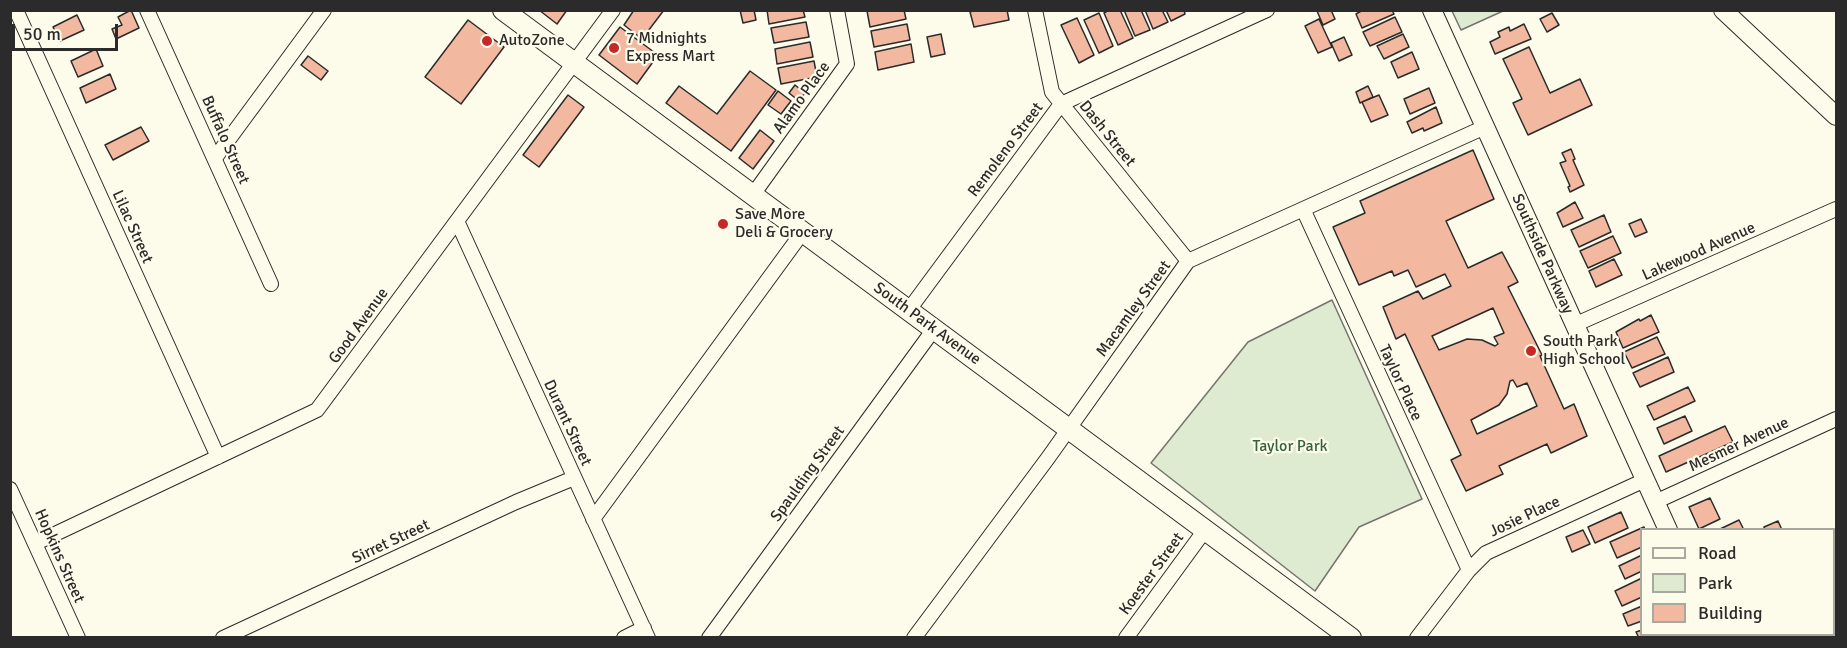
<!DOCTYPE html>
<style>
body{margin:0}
#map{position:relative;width:1847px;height:648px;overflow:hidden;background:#fdfbea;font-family:Signika,sans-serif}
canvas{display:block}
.frame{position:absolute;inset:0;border:12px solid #2b2b2b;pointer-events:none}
.legend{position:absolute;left:1640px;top:528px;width:195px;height:108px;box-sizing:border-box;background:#fdfbea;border:2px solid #a9a89e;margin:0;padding:8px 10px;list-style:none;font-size:18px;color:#2b2b2b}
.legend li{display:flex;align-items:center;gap:12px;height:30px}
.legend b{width:30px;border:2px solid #a9a89e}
.scale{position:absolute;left:12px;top:24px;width:106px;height:27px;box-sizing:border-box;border:3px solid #2b2b2b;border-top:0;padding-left:8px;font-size:18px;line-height:21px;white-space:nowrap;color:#2b2b2b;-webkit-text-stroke:4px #fdfbea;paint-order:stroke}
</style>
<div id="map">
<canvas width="1847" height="648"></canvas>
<div class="frame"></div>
<ul class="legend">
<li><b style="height:8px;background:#fdfbea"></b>Road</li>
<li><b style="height:16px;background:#deebd1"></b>Park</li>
<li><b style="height:16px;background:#f2b8a0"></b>Building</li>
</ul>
<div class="scale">50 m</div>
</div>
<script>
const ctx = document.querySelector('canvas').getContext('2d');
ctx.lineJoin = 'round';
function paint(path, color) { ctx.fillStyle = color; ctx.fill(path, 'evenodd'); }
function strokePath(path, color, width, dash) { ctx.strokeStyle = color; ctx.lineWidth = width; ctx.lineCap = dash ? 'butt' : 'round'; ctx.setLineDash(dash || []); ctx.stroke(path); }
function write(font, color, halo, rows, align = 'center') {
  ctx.font = font + ' Signika,sans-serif'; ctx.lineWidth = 4.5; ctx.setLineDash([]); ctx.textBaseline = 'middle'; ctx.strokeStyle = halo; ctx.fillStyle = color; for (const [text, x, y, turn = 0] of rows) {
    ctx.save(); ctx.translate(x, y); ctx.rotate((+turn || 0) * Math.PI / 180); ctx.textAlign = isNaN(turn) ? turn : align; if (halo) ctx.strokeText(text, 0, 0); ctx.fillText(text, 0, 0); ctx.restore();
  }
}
const green = new Path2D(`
 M1452,11H1503L1461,30Z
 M1332,300L1422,499L1359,527L1315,591L1151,463L1248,342Z`);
const building = new Path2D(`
 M131,10L139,28L116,39L112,29L122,25L118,17Z
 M539,10H567L557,24Z
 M634,10H664L642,39L624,25Z
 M740,10H754L756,20L743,23Z
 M767,10H803L805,17L769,24Z
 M904,10L906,19L870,27L867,11Z
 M976,10H1007L1009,20L974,27L970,12Z
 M1109,10H1120L1133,38L1118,45L1104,13Z
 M1124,10H1141L1150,30L1135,36Z
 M1145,10H1162L1168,22L1153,29Z
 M1166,10H1184L1185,14L1171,21Z
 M1319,10H1331L1335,19L1323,25L1317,11Z
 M1363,10H1392L1394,14L1362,28L1356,14Z
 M1099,13L1113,46L1099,53L1084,20Z
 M1552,13L1559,25L1547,32L1540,19Z
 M77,15L84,30L60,41L53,27Z
 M1395,17L1402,32L1370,46L1363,32Z
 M1077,18L1094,55L1079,63L1061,25Z
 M1319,19L1332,47L1318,53L1305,26Z
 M468,20L504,47L461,104L425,77Z
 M806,22L809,37L774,43L771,28Z
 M907,24L910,40L874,47L871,31Z
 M1524,24L1531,39L1495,54L1490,42L1500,37L1498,32L1509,27L1510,31Z
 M620,27L658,55L637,84L599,55Z
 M941,34L945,54L931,57L927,37Z
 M1403,34L1409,47L1384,59L1377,46Z
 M1344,37L1352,55L1339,61L1331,43Z
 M810,42L813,57L777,64L775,49Z
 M911,44L914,62L878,70L875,52Z
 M1529,47L1550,93L1580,79L1592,105L1528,135L1513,103L1522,99L1503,59Z
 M96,49L103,66L78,77L71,61Z
 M1412,52L1419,69L1398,78L1391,62Z
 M308,56L328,71L321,80L301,65Z
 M814,61L817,77L781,84L778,68Z
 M750,71L776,90L731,151L666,103L679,86L717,114Z
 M110,74L116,89L86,103L80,88Z
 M795,85L805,93L799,101L789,93Z
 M1368,86L1373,97L1360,103L1356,92Z
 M1429,88L1435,103L1410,114L1404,99Z
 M778,91L791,101L781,114L768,105Z
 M568,95L584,107L539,167L523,155Z
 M1379,95L1388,115L1371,122L1362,102Z
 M1436,107L1442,123L1424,131L1423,128L1412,133L1407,122Z
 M141,127L149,141L113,160L105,145Z
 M760,130L774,141L753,169L739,158Z
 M1571,149L1575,159L1573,160L1584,185L1570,192L1568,187L1570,186L1560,163L1566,161L1562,153Z
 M1473,150L1494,199L1446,221L1468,268L1502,252L1518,282L1508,287L1542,355L1540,356L1564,409L1574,404L1587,436L1551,453L1547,444L1499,466L1503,474L1466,491L1451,460L1461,455L1405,334L1396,339L1383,307L1418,291L1423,299L1451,286L1445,274L1416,287L1408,270L1394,276L1392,271L1359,285L1333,227L1365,213L1360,201ZM1493,308L1504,333L1494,337L1498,344L1495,346L1482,340L1467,339L1439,350L1432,336ZM1513,380L1517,387L1527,383L1537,406L1477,434L1471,420L1499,405L1507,394L1510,381Z
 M1575,202L1583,218L1563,227L1557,213Z
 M1604,215L1611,232L1579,247L1571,230Z
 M1641,219L1647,232L1635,237L1629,224Z
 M1613,236L1621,253L1588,268L1580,251Z
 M1614,259L1622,275L1596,287L1589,271Z
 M1651,315L1659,332L1623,348L1616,332L1639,319L1640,321Z
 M1657,337L1665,354L1632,368L1624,352Z
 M1668,357L1674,372L1640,387L1633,373Z
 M1688,387L1695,401L1654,420L1647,406Z
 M1685,416L1692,431L1664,444L1657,428Z
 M1725,426L1733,442L1666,472L1659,456Z
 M1710,498L1720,519L1699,529L1689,507Z
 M1621,512L1628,528L1595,543L1588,527Z
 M1739,520L1744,530H1718Z
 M1778,521L1782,530H1765L1764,527Z
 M1644,527L1645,530H1642V547L1617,558L1610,542Z
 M1583,530L1590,544L1572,552L1566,537Z
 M1642,555V571L1625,579L1619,566Z
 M1642,578V597L1622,606L1615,591Z
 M1642,606V621L1628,626L1623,614Z
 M1642,630V634H1669L1663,638H1639L1636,632Z`);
const street = new Path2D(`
 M16,10L218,457
 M147,10L271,284
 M1035,10L1052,92L1188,261
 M215,158L324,10
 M752,196L847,64L837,10
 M1303,209L1469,570
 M457,221L648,638
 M908,311L1061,104L1267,10
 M1574,325L1836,209
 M10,489L78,638
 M1655,502L1836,419
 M593,519L802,233
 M36,543L317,410L613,10
 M1834,630L1836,629
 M223,638L516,502L574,478
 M624,638L644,628
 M709,638L934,329
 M914,638L1048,458L1188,261L1485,127
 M1126,638L1205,530
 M1417,638L1469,570L1486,553L1645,480
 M1818,638L1825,634`);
const secondary = new Path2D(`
 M1432,10L1668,530
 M1723,10L1836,116
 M1716,634L1717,638`);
const primary = new Path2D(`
 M503,10L1351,638`);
const markers = [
 [487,41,6,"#c62828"],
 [614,48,6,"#c62828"],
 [723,224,6,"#c62828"],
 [1531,351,6,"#c62828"]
];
const poiNames = [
 ["7 Midnights",626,39],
 ["Express Mart",626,57],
 ["AutoZone",499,41],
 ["Save More",735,215],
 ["Deli & Grocery",735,233],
 ["South Park",1543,342],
 ["High School",1543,360]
];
const streetNames = [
 ["Alamo Place",802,98,-54],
 ["Dash Street",1107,134,51],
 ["Buffalo Street",225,140,66],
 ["Remoleno Street",1006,150,-53],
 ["Lilac Street",132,227,66],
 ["Lakewood Avenue",1699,252,-24],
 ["Southside Parkway",1542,254,66],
 ["Macamley Street",1134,309,-54],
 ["South Park Avenue",927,324,36],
 ["Good Avenue",359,326,-54],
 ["Taylor Place",1400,383,65],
 ["Durant Street",567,423,65],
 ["Mesmer Avenue",1739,445,-25],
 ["Spaulding Street",808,474,-54],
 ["Josie Place",1525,517,-25],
 ["Sirret Street",391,542,-25],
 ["Hopkins Street",59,556,66],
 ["Koester Street",1152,574,-54]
];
const parkNames = [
 ["Taylor Park",1290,447]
];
paint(green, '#deebd1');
strokePath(green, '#74746e', 1.5);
paint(building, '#f2b8a0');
strokePath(building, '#2b2b2b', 1.5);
strokePath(street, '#2b2b2b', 16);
strokePath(secondary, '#2b2b2b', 20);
strokePath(primary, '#2b2b2b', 22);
strokePath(street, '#fdfbea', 14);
strokePath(secondary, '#fdfbea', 18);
strokePath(primary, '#fdfbea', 20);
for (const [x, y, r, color] of markers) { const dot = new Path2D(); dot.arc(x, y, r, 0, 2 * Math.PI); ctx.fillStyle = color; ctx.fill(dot); strokePath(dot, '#fdfbea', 2); }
write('16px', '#2b2b2b', '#fdfbea', poiNames, 'left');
write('16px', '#2b2b2b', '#fdfbea', streetNames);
write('16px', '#34623c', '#fdfbea', parkNames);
</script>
